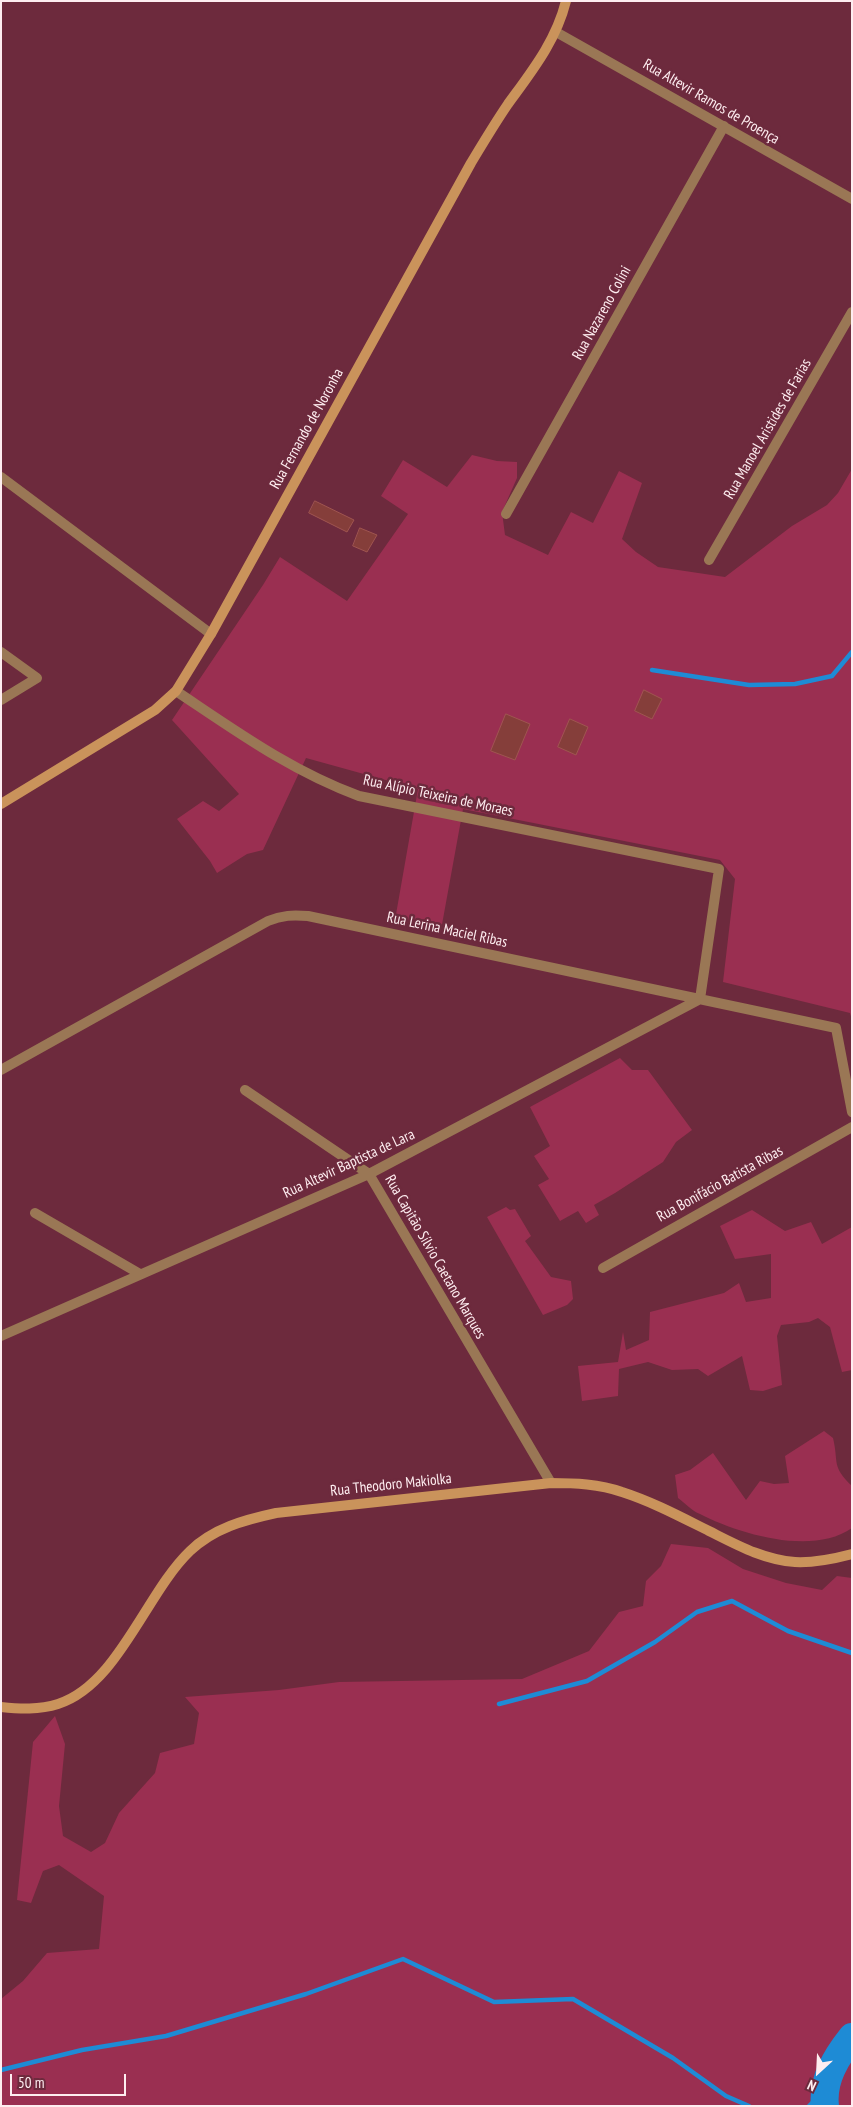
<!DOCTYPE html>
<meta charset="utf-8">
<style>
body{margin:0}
#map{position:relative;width:853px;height:2107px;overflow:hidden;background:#6d2a3d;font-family:"PT Sans Narrow",sans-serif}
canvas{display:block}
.frame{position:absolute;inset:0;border:2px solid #feedf0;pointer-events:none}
.north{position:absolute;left:793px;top:2047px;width:50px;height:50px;-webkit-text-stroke:4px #6d2a3d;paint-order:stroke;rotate:205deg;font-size:14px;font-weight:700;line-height:20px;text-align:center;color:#feedf0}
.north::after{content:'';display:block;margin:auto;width:18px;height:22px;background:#feedf0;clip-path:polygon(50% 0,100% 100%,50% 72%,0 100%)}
.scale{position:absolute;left:10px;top:2074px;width:116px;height:22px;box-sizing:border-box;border:2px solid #feedf0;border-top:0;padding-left:6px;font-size:15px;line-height:18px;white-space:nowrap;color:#feedf0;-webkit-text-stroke:4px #6d2a3d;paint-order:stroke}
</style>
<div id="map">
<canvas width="853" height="2107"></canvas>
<div class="frame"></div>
<div class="north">N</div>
<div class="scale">50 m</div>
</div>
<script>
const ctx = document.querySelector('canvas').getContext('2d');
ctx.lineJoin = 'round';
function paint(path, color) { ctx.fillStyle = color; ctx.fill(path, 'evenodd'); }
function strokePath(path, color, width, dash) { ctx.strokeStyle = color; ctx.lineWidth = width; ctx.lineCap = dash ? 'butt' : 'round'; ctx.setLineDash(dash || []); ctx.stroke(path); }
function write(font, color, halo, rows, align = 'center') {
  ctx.font = font + ' "PT Sans Narrow",sans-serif'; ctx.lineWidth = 5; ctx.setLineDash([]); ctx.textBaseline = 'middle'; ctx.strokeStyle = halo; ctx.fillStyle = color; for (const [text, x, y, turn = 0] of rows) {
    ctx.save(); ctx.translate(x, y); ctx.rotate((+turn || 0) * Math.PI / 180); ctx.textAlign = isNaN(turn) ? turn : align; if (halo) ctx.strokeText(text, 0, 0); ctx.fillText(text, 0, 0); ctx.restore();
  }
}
const green = new Path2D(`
 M472,455L497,461L517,462V478L502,512L505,535L548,555L571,512L593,523L619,471L642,483L622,539L636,552L658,567L725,577L792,526L827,505L838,493L852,469V1020L850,1013L723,982L735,879L720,860L463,809L441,930L395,920L418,789L306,758L263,850L247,854L217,873L210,861L177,819L203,801L219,811L239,794L172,720L263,585L280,557L347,601L408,514L381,496L403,460L447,487Z
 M620,1058L632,1070H648L692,1130L676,1142L663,1162L615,1193L594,1205L599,1215L586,1223L578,1211L560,1221L538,1185L549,1179L534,1156L550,1146L530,1107Z
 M506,1207L510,1210L515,1209L531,1236L525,1241L551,1277L571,1281L573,1299L567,1305L543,1315L487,1217Z
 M752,1210L785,1231L811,1222L822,1244L852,1227V1370L842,1372L830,1327L818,1318L809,1322L781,1325L777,1336L782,1385L763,1391L750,1390L742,1356L708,1376L698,1369L672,1370L648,1362L619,1369L618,1396L582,1401L578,1366L618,1362L623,1332L626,1350L649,1340L650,1312L724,1293L739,1283L746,1302L771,1298V1254L735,1259L720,1226Z
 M824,1431L833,1438C839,1463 831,1466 852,1486V1528C812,1556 739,1534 700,1514C692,1511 685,1503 678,1498L675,1475L690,1470L713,1453L746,1500L760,1481L774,1484L789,1483L785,1456Z
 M671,1544L708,1548L743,1569L786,1583L822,1590L837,1576L852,1578V2106H1V1999L23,1981L47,1953L99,1949L104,1896L59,1865L43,1871L31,1903L17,1900L33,1742L55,1716L65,1744L59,1806L63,1836L91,1852L105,1843L119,1813L155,1773L160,1753L194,1744L199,1713L185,1697L279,1690L339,1682L522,1679L589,1651L619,1612L643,1606L646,1581L661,1566Z`);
const stream = new Path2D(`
 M652,670L749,685L795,684L832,676L852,652
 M499,1704L587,1681L655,1642L697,1612L732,1601L788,1631L852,1653
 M1,2070L82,2050L166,2036L306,1994L403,1959L494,2002L573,1999L673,2058L726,2096L749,2106
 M809,2106L823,2092`);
const river = new Path2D(`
 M825,2106C822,2080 836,2057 852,2037`);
const building = new Path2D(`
 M315,501L354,520L347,532L309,513Z
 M360,528L377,535L367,552L353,546Z
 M644,690L662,699L652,719L635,711Z
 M506,714L530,724L515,760L491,751Z
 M570,719L588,727L576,755L558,747Z`);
const minor = new Path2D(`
 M556,32L852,199
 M1,477L211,634
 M506,514L724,126
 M709,560L852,312
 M1,652L37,678L1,700
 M1,1070L268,921C282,915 293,915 308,916L836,1028L852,1112
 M245,1090L369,1174L551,1483
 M35,1213L140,1274
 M603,1268L852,1127
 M1,1336L369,1174L700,999L719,869L359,796C291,771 236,731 176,691`);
const secondary = new Path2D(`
 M1,804L155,710L176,691L211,634L471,163C483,143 495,123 508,104C532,71 556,41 566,1
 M1,1707C20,1709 39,1710 58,1704C118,1685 146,1593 190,1551C214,1528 244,1520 276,1513L551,1483C575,1483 599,1484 622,1492C653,1502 681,1517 709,1531C737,1545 764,1560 795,1562C814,1563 833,1559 852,1554`);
const streetNames = [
 ["Rua Altevir Ramos de Proença",711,102,30],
 ["Rua Nazareno Colini",602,313,-61],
 ["Rua Fernando de Noronha",307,429,-61],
 ["Rua Manoel Aristides de Farias",768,429,-60],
 ["Rua Alípio Teixeira de Moraes",438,796,12],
 ["Rua Lerina Maciel Ribas",447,930,12],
 ["Rua Altevir Baptista de Lara",349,1164,-25],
 ["Rua Bonifácio Batista Ribas",720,1184,-29],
 ["Rua Capitão Sílvio Caetano Marques",435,1257,60],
 ["Rua Theodoro Makiolka",391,1485,-6]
];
paint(green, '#9a2f51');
strokePath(stream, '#1e8bd5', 4.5);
strokePath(river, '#1e8bd5', 28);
paint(building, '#853e3a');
strokePath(building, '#9f5550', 1);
strokePath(minor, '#9a7755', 10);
strokePath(secondary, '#ca935b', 10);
write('15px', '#feedf0', '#6d2a3d', streetNames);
</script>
